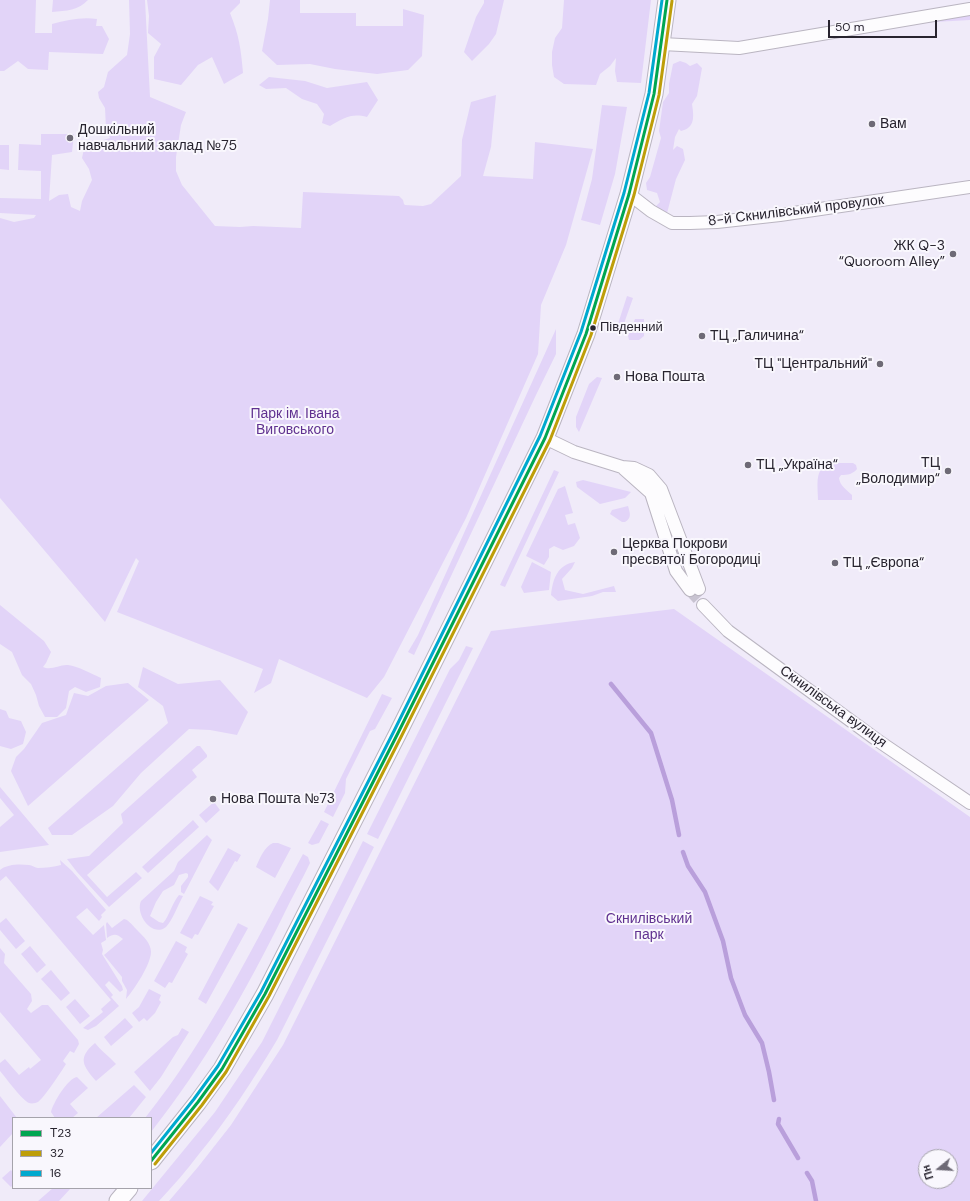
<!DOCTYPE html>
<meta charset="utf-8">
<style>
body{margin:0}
#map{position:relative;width:970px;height:1201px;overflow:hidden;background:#f0ebf9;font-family:"DM Sans",sans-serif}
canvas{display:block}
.legend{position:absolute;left:12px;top:1117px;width:140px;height:72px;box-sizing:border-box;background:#f9f7fd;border:1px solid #a5a3ab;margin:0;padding:5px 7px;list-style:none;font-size:12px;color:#28242f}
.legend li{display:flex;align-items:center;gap:8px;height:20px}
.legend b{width:20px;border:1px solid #a5a3ab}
.north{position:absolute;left:918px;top:1149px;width:40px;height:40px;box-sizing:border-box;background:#f9f7fd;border:1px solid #a5a3ab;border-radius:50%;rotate:252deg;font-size:11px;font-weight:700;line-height:16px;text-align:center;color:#28242f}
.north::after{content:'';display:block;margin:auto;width:14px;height:18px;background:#6e6a76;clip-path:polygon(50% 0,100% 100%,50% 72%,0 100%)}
.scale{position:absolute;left:828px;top:20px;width:109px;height:18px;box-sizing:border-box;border:2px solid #28242f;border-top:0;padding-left:5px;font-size:12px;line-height:14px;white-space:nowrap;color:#28242f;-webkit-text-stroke:3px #f9f7fd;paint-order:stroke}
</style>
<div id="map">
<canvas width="970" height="1201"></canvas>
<ul class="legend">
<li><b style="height:5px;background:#00a651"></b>Т23</li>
<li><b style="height:5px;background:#be9e09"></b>32</li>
<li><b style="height:5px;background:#00a9ce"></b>16</li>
</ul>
<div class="north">Пн</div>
<div class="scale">50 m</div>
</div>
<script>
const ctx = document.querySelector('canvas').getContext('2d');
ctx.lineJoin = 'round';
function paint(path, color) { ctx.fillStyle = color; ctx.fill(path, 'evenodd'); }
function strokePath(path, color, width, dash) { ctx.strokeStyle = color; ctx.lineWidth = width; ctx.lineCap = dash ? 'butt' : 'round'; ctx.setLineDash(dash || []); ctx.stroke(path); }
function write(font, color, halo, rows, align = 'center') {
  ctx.font = font + ' "DM Sans",sans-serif'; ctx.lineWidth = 4; ctx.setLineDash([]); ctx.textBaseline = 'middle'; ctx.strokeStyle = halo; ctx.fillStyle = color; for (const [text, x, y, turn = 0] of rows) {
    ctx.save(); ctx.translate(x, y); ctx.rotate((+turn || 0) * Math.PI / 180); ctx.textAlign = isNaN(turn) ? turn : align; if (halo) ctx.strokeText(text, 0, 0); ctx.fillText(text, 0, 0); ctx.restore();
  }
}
const green = new Path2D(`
 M0,0H36L35,33H52V24C67,20 81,17 97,19L96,26H102L109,39L103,54L49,52L48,70L28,69L18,61L4,71H0Z
 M53,0H88C79,10 66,11 52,12Z
 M129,0H145L150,97L186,112L181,125L176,157V171L182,185L215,226L240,227L253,226L301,228L303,192L399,196L403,200L404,204L405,205L423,206L431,204L461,176L462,140L471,102L496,95L491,147L483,176L533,179L535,142L593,149L566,245L541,305L538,354L466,518L384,677L367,698L279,659L271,683L254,693L263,669L117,612L139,561L136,558L105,622L0,498V218L14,222L34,218L36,215L0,213V198L41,199V171L18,170L19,144L41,145V134H74L72,152L52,155L49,201L59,195L68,194L71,207L80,211L82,201L92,180L89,169L82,158L85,144L91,140L100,141L110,138L106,128L105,108L99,98L98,92L104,87L108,72L127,55L130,34Z
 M147,0H240V3L230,13C239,35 241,49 243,73L224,84L212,57L198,65L181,85L154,79V57L161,44L148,33L149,16Z
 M270,0H300V13H356V26H403V9L424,15L422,56L408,70L377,74L335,69L310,64L277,65L262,51L268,19Z
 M484,0H504L496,34L489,44L472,61L464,52L476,17L484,3Z
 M564,0H651L641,83L617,82L615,71L616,58L610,66L600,74L596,85L564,84L554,77L552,65V52L555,38L562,28Z
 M970,13V20L899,24Z
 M680,61L686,63L690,66L697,63L702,68L697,96L692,104C694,117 695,128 681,131L679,129L675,137L673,150L677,146L683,149L685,160L676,179L666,217L654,208L660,202L657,193L647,190L646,183L650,177L661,138L659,131L663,102L669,93V84L673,64Z
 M269,77L305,81L327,88L367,82L378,100L367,117C351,113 344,118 330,126L322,123L324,114L317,104L302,99L286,88L266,89L259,85Z
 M602,105L627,107L615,174L600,225L581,220L592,179Z
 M0,145H9V170L0,169Z
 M627,296L633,298L621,332L616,330Z
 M635,319H644V336L639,340H629L628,336Z
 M556,329V354L536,395L414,655L408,652L418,635Z
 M597,377L602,378L579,432L576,427V417L589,384Z
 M829,463H853L856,465L857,469C853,474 848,475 841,475L839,478C840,486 846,489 852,495V500H818C818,486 814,469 829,463Z
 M554,470L559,472L505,587L500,585Z
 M583,480L631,492L625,498L600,504L577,487L576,482Z
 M565,486L573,513L565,515L568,525L575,523L580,538L574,546L563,550L554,546L549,549V557L544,565L526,556L558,489Z
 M628,506C630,513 632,518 625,522H622L610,514L612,510Z
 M532,562L551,572L549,590L524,593L521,587Z
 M575,562L572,568L562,579L565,590L583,594L614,586L616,592H603L592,596L558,601L551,595C553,579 557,565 575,562Z
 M0,605L44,641L51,652L46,663L43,667C51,671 60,664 68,665C78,666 92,674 101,678L100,687L86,692L75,687L69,691L66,708L57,717H45L39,706L36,695L31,684L22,675L12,652L0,644Z
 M674,609L970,817V1201H169L198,1167L231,1125L283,1045L491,631ZM926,1157H950V1181H926Z
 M466,646L473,648L378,839L367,834L450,669L459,660Z
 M143,667L178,684L220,680L248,712L237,735L210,730L189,729L141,773L113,806L72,835H52L48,828L168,723L163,706L138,687Z
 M128,683L149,700L28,806L11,771L16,757L24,749L42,723L66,715L74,693L88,696L106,686Z
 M382,694L392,698L375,729L370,731L346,779L345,793L333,817L324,812Z
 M0,709L6,711L9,718L21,721L26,732L23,744L11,749L0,746Z
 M197,746H200L207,755V757L192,770L197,777L87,875L107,897L136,872L142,878L109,907L77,872L67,859L89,856L123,823L121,814Z
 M0,787L49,845L0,852V827L14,815L0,798Z
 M214,802L220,810L206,823L199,815Z
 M193,820L199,827L148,873L142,867Z
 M321,820L329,824L319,843L312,845L308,843Z
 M207,835L212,840L184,894L181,892V886L188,877V874L186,873L179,875L174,885L163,891L156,902L150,916L159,922L163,923C169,917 172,903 179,895L183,896C178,905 172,921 166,927C152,938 135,914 141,901L174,871L178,862Z
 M363,841L374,847L277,1040C253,1080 228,1119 199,1154C187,1170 173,1186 159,1201H142L215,1112L262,1042Z
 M273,843H278L291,848L275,878L256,867C260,858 264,847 273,843Z
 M228,848L241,855L237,862L235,861L218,891L209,882Z
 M303,854L308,857L310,863C302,880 292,897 284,914C246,991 204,1065 151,1132V1118H145C209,1038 254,944 303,854Z
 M60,860L72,871L106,910L101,915L102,917L99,921L87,908L76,917L93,935L104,925L106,940L101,943L103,950L102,954L122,986L123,990L120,992L109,981L105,985L113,995L111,997L119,1006L96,1026L88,1030L83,1028L103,1012L101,1009L111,1000L6,876L0,881V870C7,864 20,864 29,865C32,865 35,868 38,868C45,868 54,867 61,865Z
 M200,896L213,902L211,905L214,906L198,935L195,934L192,939L180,933Z
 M6,918L25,941L16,949L0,930V923Z
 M124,919C129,920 133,926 138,931C143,936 151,943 151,952C151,964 134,990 126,999L127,990L122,981V977L104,955L123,939C117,934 114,933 107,938L106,924L107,922L112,928Z
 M238,923L248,928L206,1004L198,999Z
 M176,941L187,947L185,952L188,954L172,983L169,982L165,988L154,981Z
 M30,946L46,965L37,973L21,954Z
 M0,948L5,954L4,963L31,994L32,1001L27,1009L31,1013L42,1005H48L78,1040L79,1044L74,1053L70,1051L63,1061L66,1064C61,1072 44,1098 38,1102C36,1103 32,1104 29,1103C22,1100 6,1078 0,1071V1063L5,1059L19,1075L29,1067L30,1069L41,1060L0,1012Z
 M51,970L70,993L61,1001L41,979Z
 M149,989L161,995L159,1000L161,1002L155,1013L147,1021L144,1018L139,1022L132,1013L139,1007Z
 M75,999L90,1016L80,1024L66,1007Z
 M125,1018L133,1027L111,1046L104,1037Z
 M182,1028L189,1032L161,1077L150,1091L134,1072L173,1037L178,1035Z
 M95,1043C101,1051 109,1056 116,1064L96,1081C83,1066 77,1058 95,1043Z
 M77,1077L88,1088L70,1104L78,1113L72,1118H55L51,1112C53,1103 68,1078 77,1077Z
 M134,1085L146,1097L129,1118H96Z
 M0,1096L17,1118H13V1133L0,1147Z
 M11,1170L13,1173V1185L11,1187L2,1178Z
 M53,1188H71L59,1201H38Z`);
const stream = new Path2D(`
 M611,684L651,733L672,800L679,835
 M683,852L688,866L705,892L723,941L731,978L745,1015L762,1043L769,1072L774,1100
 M779,1119L778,1124L798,1158
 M807,1173L812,1181L816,1201`);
const minorTunnel = new Path2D(`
 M690,590L702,603`);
const minor = new Path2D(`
 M662,44L739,48L970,9
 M629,194L651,211L672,223H690L717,222L780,215L970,187
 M545,438L574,452L622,467L634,468L649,475L661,489L699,589
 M624,469L651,493L676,571L690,590
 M703,605L728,631L877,740L970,803`);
const secondary = new Path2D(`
 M151,1161L198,1102L222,1069L265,994L398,733L545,438L586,334L629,194L654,94L667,0
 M118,1201L129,1188`);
const bus1 = new Path2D(`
 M151,1161L198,1102L222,1069L265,994L398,733L545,438L586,334L629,194L654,94L667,0`);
const bus2 = new Path2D(`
 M155,1164L202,1105L226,1072L269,996L402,735L550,440L591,335L634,195L659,95L672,1`);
const bus3 = new Path2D(`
 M151,1153L194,1099L218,1066L261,992L394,731L540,436L581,332L624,193L649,93L662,0`);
const markers = [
 [872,124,4,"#6e6a76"],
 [70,138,4,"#6e6a76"],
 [953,254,4,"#6e6a76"],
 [593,328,3.5,"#28242f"],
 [702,336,4,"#6e6a76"],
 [880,364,4,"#6e6a76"],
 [617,377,4,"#6e6a76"],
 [748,465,4,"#6e6a76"],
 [948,471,4,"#6e6a76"],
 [614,552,4,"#6e6a76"],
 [835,563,4,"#6e6a76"],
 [213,799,4,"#6e6a76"]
];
const busNames = [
 ["Південний",600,328]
];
const poiNames = [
 ["Вам",880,124],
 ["Дошкільний",78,130],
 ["навчальний заклад №75",78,146],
 ["ЖК Q-3",945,246,"right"],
 ["“Quoroom Alley”",945,262,"right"],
 ["ТЦ „Галичина“",710,336],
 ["ТЦ \"Центральний\"",872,364,"right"],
 ["Нова Пошта",625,377],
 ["ТЦ",940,463,"right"],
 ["„Володимир“",940,479,"right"],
 ["ТЦ „Україна“",756,465],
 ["Церква Покрови",622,544],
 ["пресвятої Богородиці",622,560],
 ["ТЦ „Європа“",843,563],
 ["Нова Пошта №73",221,799]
];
const streetNames = [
 ["8-й Скнилівський провулок",796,211,-7],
 ["Скнилівська вулиця",833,707,36]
];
const parkNames = [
 ["Парк ім. Івана",295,414],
 ["Виговського",295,430],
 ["Скнилівський",649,919],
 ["парк",649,935]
];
paint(green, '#e2d4f8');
strokePath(stream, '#b99fdb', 4.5);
strokePath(minorTunnel, '#c8c3d1', 12, [12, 6]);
strokePath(minor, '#bab5c1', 14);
strokePath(secondary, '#bab5c1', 19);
strokePath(minor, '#fdfcfe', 12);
strokePath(secondary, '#fdfcfe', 17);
strokePath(bus1, '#00a651', 3);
strokePath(bus2, '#be9e09', 3);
strokePath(bus3, '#00a9ce', 3);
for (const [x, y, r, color] of markers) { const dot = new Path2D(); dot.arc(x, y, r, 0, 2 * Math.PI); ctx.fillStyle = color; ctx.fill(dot); strokePath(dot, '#f9f7fd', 1.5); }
write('13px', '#28242f', '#f9f7fd', busNames, 'left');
write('14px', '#28242f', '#f9f7fd', poiNames, 'left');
write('14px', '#28242f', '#f9f7fd', streetNames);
write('14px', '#603190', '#f9f7fd', parkNames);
</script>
